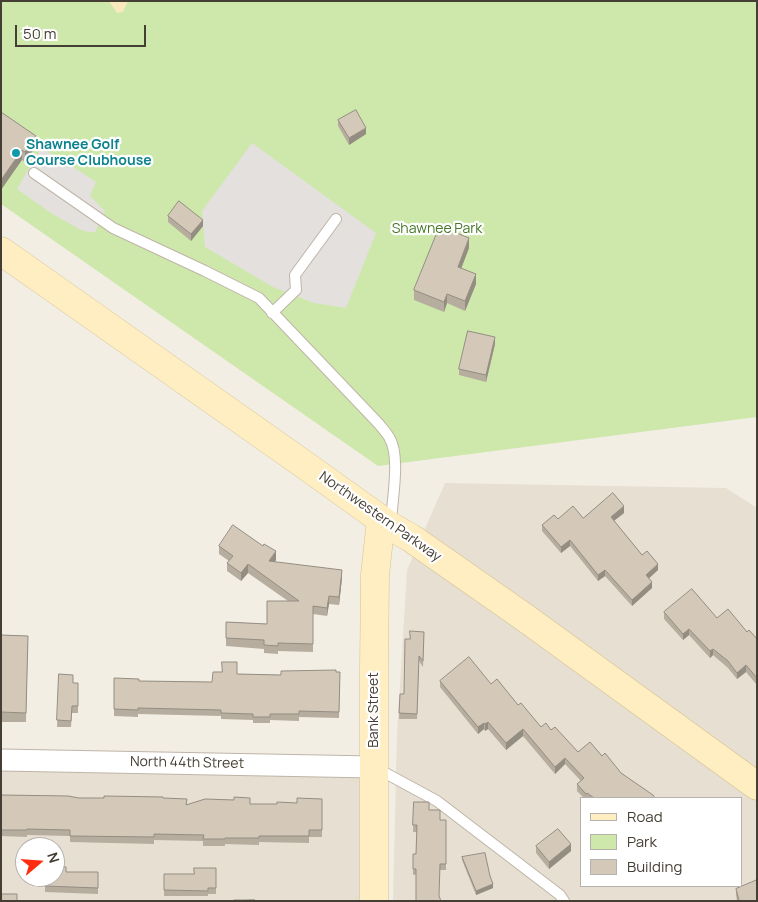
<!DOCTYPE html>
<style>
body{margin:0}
#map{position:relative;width:758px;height:902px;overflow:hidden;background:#f2eee4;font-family:Manrope,sans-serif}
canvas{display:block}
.frame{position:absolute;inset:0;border:2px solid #453e34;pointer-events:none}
.legend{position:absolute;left:580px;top:797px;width:162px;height:90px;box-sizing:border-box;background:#fff;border:1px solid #b5b2ae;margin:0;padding:6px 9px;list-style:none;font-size:15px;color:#453e34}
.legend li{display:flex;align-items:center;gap:10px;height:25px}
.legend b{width:25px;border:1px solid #b5b2ae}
.north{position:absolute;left:15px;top:837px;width:50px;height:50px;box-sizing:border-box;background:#fff;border:1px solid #b5b2ae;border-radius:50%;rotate:72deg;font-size:14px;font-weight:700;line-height:20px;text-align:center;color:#453e34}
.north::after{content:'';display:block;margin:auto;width:18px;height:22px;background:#fe2d10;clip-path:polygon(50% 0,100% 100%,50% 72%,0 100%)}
.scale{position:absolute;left:15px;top:25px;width:131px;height:22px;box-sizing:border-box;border:2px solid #453e34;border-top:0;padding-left:6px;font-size:15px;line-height:18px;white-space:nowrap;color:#453e34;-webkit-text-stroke:4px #fff;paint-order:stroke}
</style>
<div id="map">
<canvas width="758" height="902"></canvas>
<div class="frame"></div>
<ul class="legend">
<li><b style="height:6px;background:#ffeec1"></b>Road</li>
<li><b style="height:14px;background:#cee8ac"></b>Park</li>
<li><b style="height:14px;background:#d4c9b9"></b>Building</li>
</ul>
<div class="north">N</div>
<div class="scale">50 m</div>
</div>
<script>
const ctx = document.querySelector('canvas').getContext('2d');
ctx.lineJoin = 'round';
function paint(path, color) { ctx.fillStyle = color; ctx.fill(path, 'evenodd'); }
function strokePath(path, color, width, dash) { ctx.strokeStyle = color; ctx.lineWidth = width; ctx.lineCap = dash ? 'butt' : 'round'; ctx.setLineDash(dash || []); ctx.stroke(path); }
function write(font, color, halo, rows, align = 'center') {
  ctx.font = font + ' Manrope,sans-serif'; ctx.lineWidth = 4.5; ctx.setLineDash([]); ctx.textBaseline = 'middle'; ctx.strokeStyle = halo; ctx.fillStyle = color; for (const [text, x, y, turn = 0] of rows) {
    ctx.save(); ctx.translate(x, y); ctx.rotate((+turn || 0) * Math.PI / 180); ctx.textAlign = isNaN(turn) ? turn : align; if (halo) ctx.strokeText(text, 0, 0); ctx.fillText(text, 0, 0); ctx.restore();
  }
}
const residential = new Path2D(`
 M445,483L726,488L757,508V901H393L397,734L407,570ZM582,798H742V886H582Z
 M1,769L364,777L361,901H1ZM25,847H55V877H25Z`);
const green = new Path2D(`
 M1,1H757V417L378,466L1,204Z`);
const sand = new Path2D(`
 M109,1H128L123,12L117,13Z`);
const parking = new Path2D(`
 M252,143L376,233L346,308L314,303L273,287L205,247L202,211Z
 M41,149L48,152L64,161L96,182L90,196L105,211L95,232H88L79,229L51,213L17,189L32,163Z`);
const lane = new Path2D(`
 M34,173L113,228L205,271L259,298L379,424C382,428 386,432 389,437C401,456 392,499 391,522
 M272,313L296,290L295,275L336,219
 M376,768L437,801L560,895L564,901`);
const street = new Path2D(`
 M1,760L373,767`);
const secondary = new Path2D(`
 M1,251L302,463L390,526L411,538L524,617L757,786
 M374,901V670L375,575L381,520`);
const wall = new Path2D(`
 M1,112L36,146L25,162L22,160Z
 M338,120L366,134L349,145L338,126Z
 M168,216L203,226L191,241L168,222Z
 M469,248L461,268L476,284L465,311L447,303L444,312L414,300V290Z
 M495,344L486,382L459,375V369Z
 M624,513L614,521L642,555L658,570L649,578L652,588L632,606L605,576L598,581L570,546L561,553L542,531V525Z
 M219,546L276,560L274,562L342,578L339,605L329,604L327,616L313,614V652L278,651V654L264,653V649L226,646V622L267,624L288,601L248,573L241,581L227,571V563L229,561L219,554Z
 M664,612L717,618L747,632L757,639V685L746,672L737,679L728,668L713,655L710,658L689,635L683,640L664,619Z
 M424,632L423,667L419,661L417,719H399L400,694H404L410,639Z
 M1,635L28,636L26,722H1Z
 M336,672H340L339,718L299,717V721L270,720V723H253V720L221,719V716L138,714V717L114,716V678L139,681L212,682L237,674L281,675Z
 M59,674L73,683H78V713H72L71,727H57Z
 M440,681L491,684L518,705L541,727L551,730L578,752L602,756L621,773L655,798H584L577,791V784L581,781L565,764L555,774L523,736L506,750L488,729L485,731L484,729L478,734L440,687Z
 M1,795L79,798H163L187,805L250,804H277L297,803L322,799V837H309V843L259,842V845L225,844V846H203V841L154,840V844L70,842V836L27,835V837L1,836Z
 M414,802L429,810L440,820H446V870H440L413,875V854H416L417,832H413Z
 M536,846L571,851L549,869L536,853Z
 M462,857L490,876L493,888L476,895L462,860Z
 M216,868V894H208V896H164V874H194Z
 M66,872H98V894L45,892V877Z
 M736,889L757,901H737L736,895Z`);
const shadedWall = new Path2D(`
 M366,128V134L349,145V138Z
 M36,136V146L25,162V152Z
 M22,150V160L1,190V180Z
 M203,220V226L191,241V234Z
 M469,238V248L458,277V267Z
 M476,274V284L465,311V301Z
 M447,294V303L444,312V302Z
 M495,337V344L486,382V375Z
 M624,506V513L611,523V517Z
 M570,540V546L561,553V547Z
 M276,551V560L269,570V561Z
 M248,564V573L241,581V573Z
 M658,564V570L646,581V575Z
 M342,570V578L339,605V597Z
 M605,570V576L598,581V575Z
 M652,582V588L632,606V600Z
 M329,596V604L327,616V608Z
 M689,629V635L683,640V634Z
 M713,649V655L710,658V651Z
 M746,665V672L737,679V673Z
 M488,722V729L485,731V724Z
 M484,723V729L478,734V727Z
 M523,729V736L506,750V743Z
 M565,758V764L555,774V767Z
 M571,844V851L549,869V862Z
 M493,884V888L476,895V891Z`);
const building = new Path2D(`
 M356,110L366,128L349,138L338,120Z
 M1,112L36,136L25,152L22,150L1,180Z
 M179,201L203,220L191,234L168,216Z
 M440,226L469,238L458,267L476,274L465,301L447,294L444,302L414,290Z
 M468,331L495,337L486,375L459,369Z
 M613,493L624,506L611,517L642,555L647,551L658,564L646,575L652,582L632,600L605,570L598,575L570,540L561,547L542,525L554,515L558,519L573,506L583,518Z
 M233,525L263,546L264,544L276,551L269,561L342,570L339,597L329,596L327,608L313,606V644L278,643V646L264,645V640L226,638V622L267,624V601H299L248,564L241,573L227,563L233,556L219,546Z
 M692,589L717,618L728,609L747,632L749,630L757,639V678L746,665L737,673L728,661L713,649L710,651L689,629L683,634L664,612Z
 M410,631L424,632L423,661L419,656L417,714L399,713L400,694H404L405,639H410Z
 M1,635L28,636L26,713L1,712Z
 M469,657L491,684L497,679L518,705L521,703L541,727L546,723L551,730L555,727L578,752L590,742L602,756L605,753L621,773L653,795L655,798H594L587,793L586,794L577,784L584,778L565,758L555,767L523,729L506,743L488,722L485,724L484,723L478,727L440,681Z
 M222,662H237V674L281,675V671L336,670V672H340L339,712L299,711V714H270V717H253V714L221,713V710L138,708V710L114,709V678L139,679V681L212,682L213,672H222Z
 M59,674L73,675V683H78V706H72L71,721L57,720Z
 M1,795L68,796L79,798H104V796L163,797V798L187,799L186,805L205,799L234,800V797L250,798V804H277V802L297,803V798L322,799V830H309V836H259V838H225V839H203L204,835L154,834V837L70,836V830L27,829V830H1Z
 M414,802H429V810H440V820H446V864H440L439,896L441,901H416V869H413V854H416L417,825H413Z
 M558,829L571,844L549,862L536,846Z
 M485,853L490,876L493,884L476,891L462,857Z
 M55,866L66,867V872H98V888L45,886V877H55Z
 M194,868H216V888H208V891L164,890V874H194Z
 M757,880V901H738L739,900L736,889Z
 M2,894H17V901H2Z
 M234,900H255L234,901Z`);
const markers = [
 [16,153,5,"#0f9aa8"]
];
const cultureNames = [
 ["Shawnee Golf",26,145],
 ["Course Clubhouse",26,161]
];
const parkNames = [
 ["Shawnee Park",437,229]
];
const streetNames = [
 ["Northwestern Parkway",380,517,35],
 ["Bank Street",374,710,-90],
 ["North 44th Street",187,763,1]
];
paint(residential, '#e6dfd2');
paint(green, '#cee8ac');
paint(sand, '#f8eabe');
paint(parking, '#e3e0dd');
strokePath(lane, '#beb5a7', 12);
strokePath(street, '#beb5a7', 23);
strokePath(secondary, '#d4c193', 29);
strokePath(lane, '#fff', 10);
strokePath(street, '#fff', 21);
strokePath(secondary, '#ffeec1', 28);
paint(wall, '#b6ad9f');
paint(shadedWall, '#948d82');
paint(building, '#d4c9b9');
strokePath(building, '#948d82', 1);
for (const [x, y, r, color] of markers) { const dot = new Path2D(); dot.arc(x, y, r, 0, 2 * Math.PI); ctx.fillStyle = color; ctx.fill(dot); strokePath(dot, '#fff', 2); }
write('bold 14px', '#0d838f', '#fff', cultureNames, 'left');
write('14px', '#477727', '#fff', parkNames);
write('14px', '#453e34', '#fff', streetNames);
</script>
